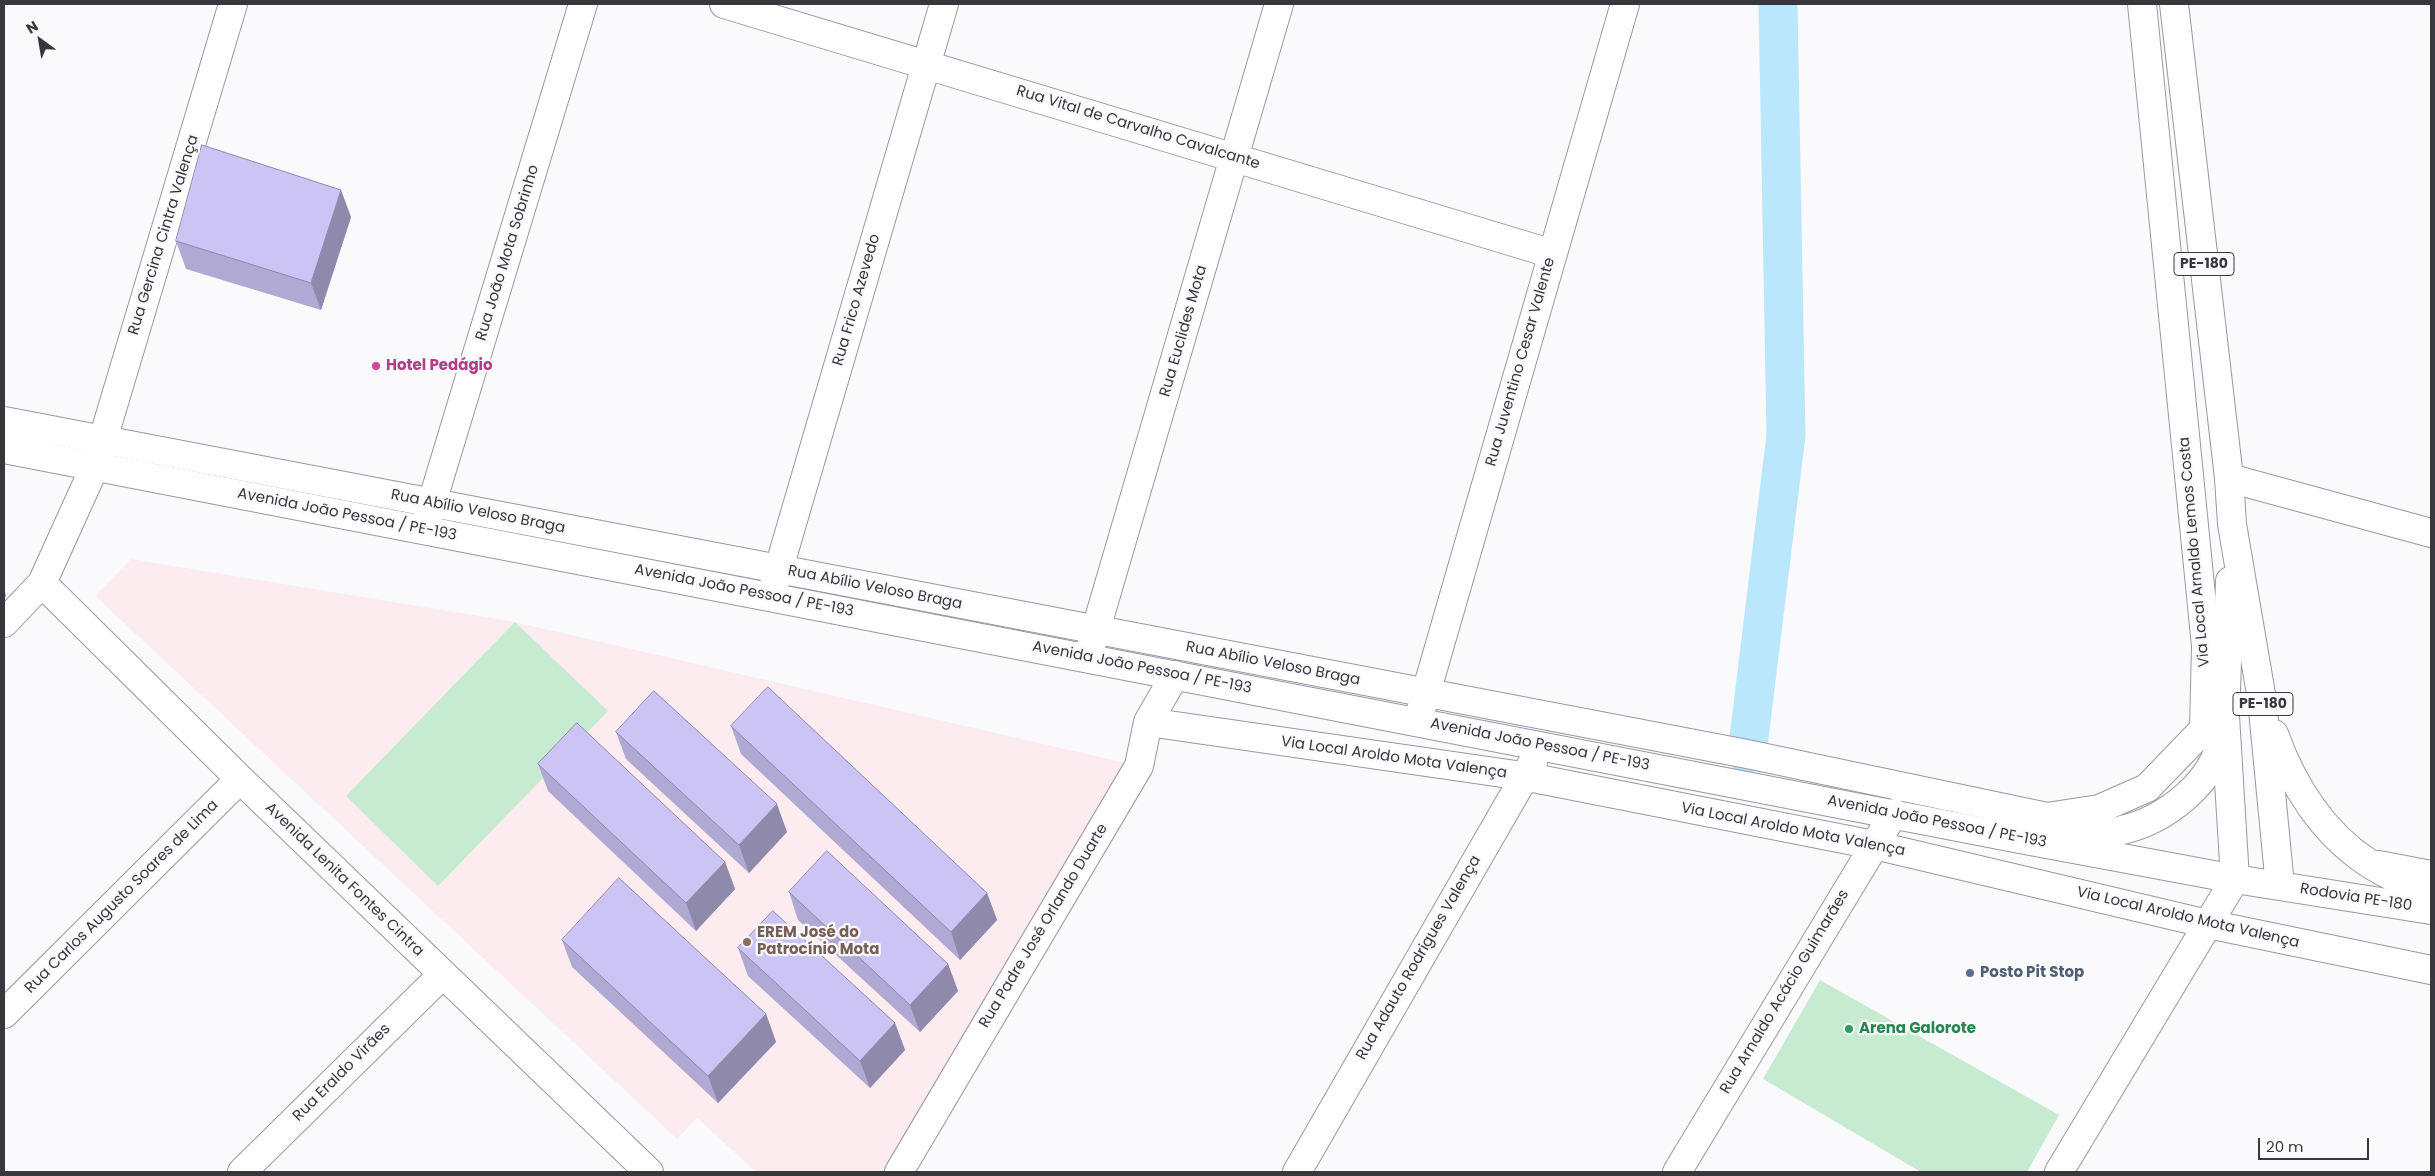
<!DOCTYPE html>
<meta charset="utf-8">
<style>
body{margin:0}
#map{position:relative;width:2435px;height:1176px;overflow:hidden;background:#fafafd;font-family:Poppins,sans-serif}
canvas{display:block}
.frame{position:absolute;inset:0;border:5px solid #38373d;pointer-events:none}
.north{position:absolute;left:15px;top:15px;width:50px;height:50px;-webkit-text-stroke:4px #fafafd;paint-order:stroke;rotate:328deg;font-size:14px;font-weight:700;line-height:20px;text-align:center;color:#38373d}
.north::after{content:'';display:block;margin:auto;width:18px;height:22px;background:#38373d;clip-path:polygon(50% 0,100% 100%,50% 72%,0 100%)}
.scale{position:absolute;left:2258px;top:1138px;width:111px;height:22px;box-sizing:border-box;border:2px solid #38373d;border-top:0;padding-left:6px;font-size:15px;line-height:18px;white-space:nowrap;color:#38373d;-webkit-text-stroke:4px #fafafd;paint-order:stroke}
</style>
<div id="map">
<canvas width="2435" height="1176"></canvas>
<div class="frame"></div>
<div class="north">N</div>
<div class="scale">20 m</div>
</div>
<script>
const ctx = document.querySelector('canvas').getContext('2d');
ctx.lineJoin = 'round';
function paint(path, color) { ctx.fillStyle = color; ctx.fill(path, 'evenodd'); }
function strokePath(path, color, width, dash) { ctx.strokeStyle = color; ctx.lineWidth = width; ctx.lineCap = dash ? 'butt' : 'round'; ctx.setLineDash(dash || []); ctx.stroke(path); }
function write(font, color, halo, rows, align = 'center') {
  ctx.font = font + ' Poppins,sans-serif'; ctx.lineWidth = 4.5; ctx.setLineDash([]); ctx.textBaseline = 'middle'; ctx.strokeStyle = halo; ctx.fillStyle = color; for (const [text, x, y, turn = 0] of rows) {
    ctx.save(); ctx.translate(x, y); ctx.rotate((+turn || 0) * Math.PI / 180); ctx.textAlign = isNaN(turn) ? turn : align; if (halo) ctx.strokeText(text, 0, 0); ctx.fillText(text, 0, 0); ctx.restore();
  }
}
const education = new Path2D(`
 M131,559L515,622L1139,766L885,1172H756L697,1118L677,1139L95,596Z`);
const green = new Path2D(`
 M515,622L608,711L438,886L346,796Z
 M1820,980L2059,1115L2027,1172H1921L1763,1079Z`);
const canal = new Path2D(`
 M1747,754L1786,435L1778,4`);
const minor = new Path2D(`
 M724,4L1553,254
 M4,421L1747,754L2047,817L2099,809L2147,788L2204,729L2206,646L2142,4
 M2229,478L2431,533
 M427,519L583,4
 M42,583L240,779L649,1172
 M774,585L944,4
 M4,623L42,583L95,466L233,4
 M1091,646L1279,4
 M1421,710L1625,4
 M1148,722L1523,776L1874,845L2208,924L2431,970
 M2379,865L2431,875
 M4,1014L240,779
 M242,1172L442,975
 M899,1172L1139,766L1148,722L1175,675
 M1297,1172L1533,762
 M1677,1172L1894,813
 M2059,1172L2235,879`);
const major = new Path2D(`
 M2174,4L2229,478L2232,524L2262,700L2280,886
 M4,449L2020,839L2235,879L2431,910
 M2230,581L2225,716L2235,879
 M2274,734C2292,784 2322,832 2367,862C2386,875 2410,885 2431,895
 M2061,837C2081,835 2103,835 2122,830C2166,820 2216,781 2222,735`);
const wall = new Path2D(`
 M351,217L321,310L186,269L176,241Z
 M731,726L987,893L997,920L960,960L741,754Z
 M616,732L787,832L749,873L626,759Z
 M538,764L725,862L735,889L696,931L548,791Z
 M789,892L948,964L958,991L920,1032L798,920Z
 M562,940L766,1014L776,1042L718,1103L572,967Z
 M738,948L895,1023L905,1050L870,1088L748,976Z`);
const shadedWall = new Path2D(`
 M341,190L351,217L321,310L311,283Z
 M4,589L6,596L4,599Z
 M777,804L787,832L749,873L739,845Z
 M725,862L735,889L696,931L686,903Z
 M987,893L997,920L960,960L951,932Z
 M948,964L958,991L920,1032L910,1005Z
 M766,1014L776,1042L718,1103L708,1076Z
 M895,1023L905,1050L870,1088L860,1061Z`);
const building = new Path2D(`
 M202,145L341,190L311,283L176,241Z
 M768,687L987,893L951,932L731,726Z
 M654,691L777,804L739,845L616,732Z
 M577,723L725,862L686,903L538,764Z
 M827,851L948,964L910,1005L789,892Z
 M619,878L766,1014L708,1076L562,940Z
 M773,911L895,1023L860,1061L738,948Z`);
const markers = [
 [376,366,5,"#d1479c"],
 [747,942,5,"#8d6e63"],
 [1970,973,5,"#5c6f8a"],
 [1849,1029,5,"#2e9e5b"]
];
const shields = [
 [2204,264,60],
 [2263,704,60]
];
const shieldNames = [
 ["PE-180",2204,264],
 ["PE-180",2263,704]
];
const streetNames = [
 ["Rua Vital de Carvalho Cavalcante",1138,128,17],
 ["Rua Gercina Cintra Valença",164,235,-73],
 ["Rua João Mota Sobrinho",508,253,-73],
 ["Rua Frico Azevedo",857,300,-74],
 ["Rua Euclides Mota",1184,331,-74],
 ["Rua Juventino Cesar Valente",1521,362,-74],
 ["Rua Abílio Veloso Braga",478,512,11],
 ["Avenida João Pessoa / PE-193",347,515,11],
 ["Via Local Arnaldo Lemos Costa",2195,552,-95],
 ["Rua Abílio Veloso Braga",875,588,11],
 ["Avenida João Pessoa / PE-193",744,591,11],
 ["Rua Abílio Veloso Braga",1273,664,11],
 ["Avenida João Pessoa / PE-193",1142,668,11],
 ["Avenida João Pessoa / PE-193",1540,745,11],
 ["Via Local Aroldo Mota Valença",1394,758,8],
 ["Avenida João Pessoa / PE-193",1937,822,11],
 ["Via Local Aroldo Mota Valença",1793,830,11],
 ["Avenida Lenita Fontes Cintra",344,880,44],
 ["Rua Carlos Augusto Soares de Lima",122,897,-45],
 ["Rodovia PE-180",2356,898,9],
 ["Via Local Aroldo Mota Valença",2188,918,13],
 ["Rua Padre José Orlando Duarte",1044,926,-59],
 ["Rua Adauto Rodrigues Valença",1419,958,-60],
 ["Rua Arnaldo Acácio Guimarães",1785,992,-59],
 ["Rua Eraldo Virães",342,1073,-45]
];
const hotelNames = [
 ["Hotel Pedágio",386,366]
];
const educationNames = [
 ["EREM José do",757,933],
 ["Patrocínio Mota",757,950]
];
const serviceNames = [
 ["Posto Pit Stop",1980,973]
];
const leisureNames = [
 ["Arena Galorote",1859,1029]
];
paint(education, '#fcecf0');
paint(green, '#c7ebd1');
strokePath(canal, '#bbe7fd', 39);
strokePath(minor, '#9a97a6', 30);
strokePath(major, '#9a97a6', 30);
strokePath(minor, '#fff', 28);
strokePath(major, '#fff', 28);
paint(wall, '#afa9d3');
paint(shadedWall, '#8f89ac');
paint(building, '#ccc4f5');
strokePath(building, '#8f89ac', 1);
for (const [x, y, r, color] of markers) { const dot = new Path2D(); dot.arc(x, y, r, 0, 2 * Math.PI); ctx.fillStyle = color; ctx.fill(dot); strokePath(dot, '#fafafd', 2); }
for (const [x, y, w] of shields) { const box = new Path2D(); box.roundRect(x - w / 2, y - 11.5, w, 23, 4); ctx.fillStyle = '#fafafd'; ctx.fill(box); strokePath(box, '#38373d', 1); }
write('bold 14px', '#38373d', null, shieldNames);
write('15px', '#38373d', '#fafafd', streetNames);
write('bold 15px', '#b23c85', '#fafafd', hotelNames, 'left');
write('bold 15px', '#785e54', '#fafafd', educationNames, 'left');
write('bold 15px', '#4e5e75', '#fafafd', serviceNames, 'left');
write('bold 15px', '#27864d', '#fafafd', leisureNames, 'left');
</script>
